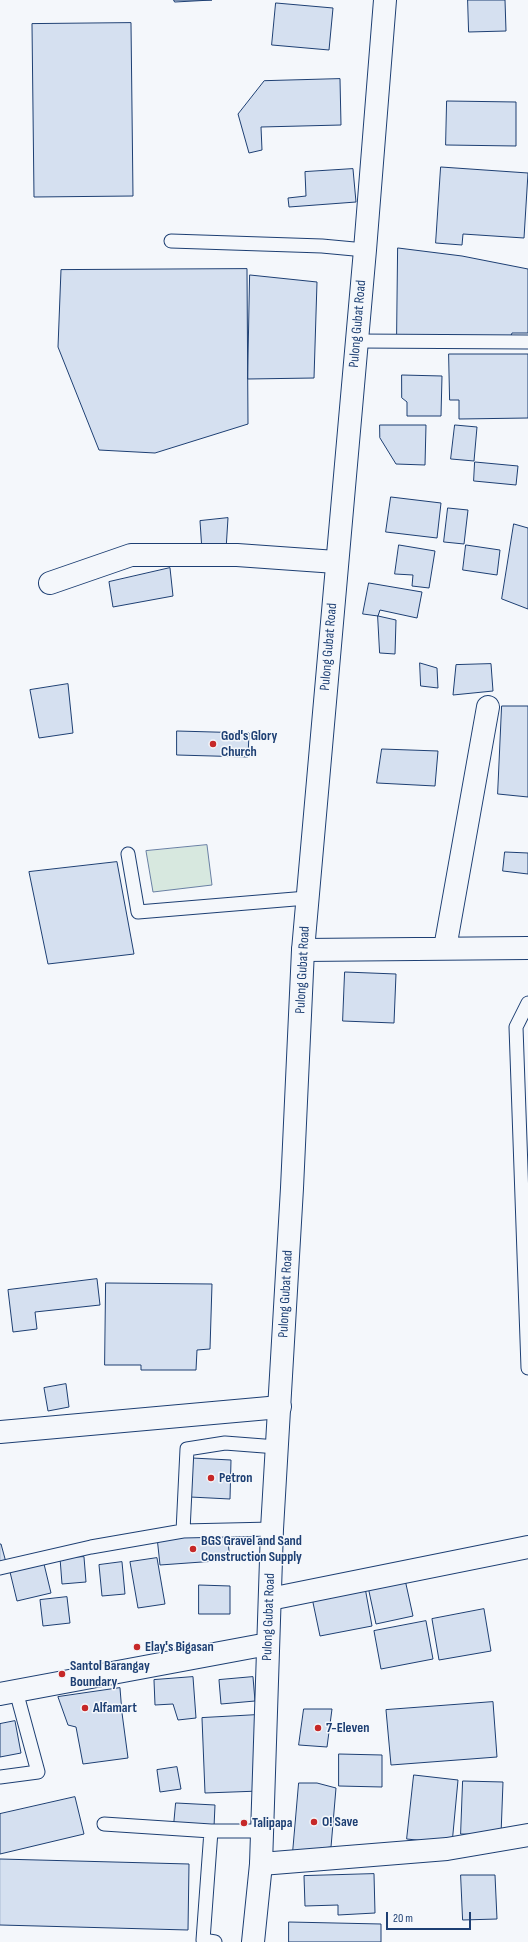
<!DOCTYPE html>
<style>
body{margin:0}
#map{position:relative;width:528px;height:1942px;overflow:hidden;background:#f4f7fb;font-family:"Sofia Sans Condensed",sans-serif}
canvas{display:block}
.scale{position:absolute;left:386px;top:1912px;width:85px;height:18px;box-sizing:border-box;border:2px solid #1d3f73;border-top:0;padding-left:5px;font-size:12px;line-height:14px;white-space:nowrap;color:#1d3f73;-webkit-text-stroke:3px #f4f7fb;paint-order:stroke}
</style>
<div id="map">
<canvas width="528" height="1942"></canvas>
<div class="scale">20 m</div>
</div>
<script>
const ctx = document.querySelector('canvas').getContext('2d');
ctx.lineJoin = 'round';
function paint(path, color) { ctx.fillStyle = color; ctx.fill(path, 'evenodd'); }
function strokePath(path, color, width, dash) { ctx.strokeStyle = color; ctx.lineWidth = width; ctx.lineCap = dash ? 'butt' : 'round'; ctx.setLineDash(dash || []); ctx.stroke(path); }
function write(font, color, halo, rows, align = 'center') {
  ctx.font = font + ' "Sofia Sans Condensed",sans-serif'; ctx.lineWidth = 3; ctx.setLineDash([]); ctx.textBaseline = 'middle'; ctx.strokeStyle = halo; ctx.fillStyle = color; for (const [text, x, y, turn = 0] of rows) {
    ctx.save(); ctx.translate(x, y); ctx.rotate((+turn || 0) * Math.PI / 180); ctx.textAlign = isNaN(turn) ? turn : align; if (halo) ctx.strokeText(text, 0, 0); ctx.fillText(text, 0, 0); ctx.restore();
  }
}
const green = new Path2D(`
 M207,845L212,885L153,892L146,851Z`);
const building = new Path2D(`
 M174,0H212L175,2Z
 M468,0H505L506,31L469,32Z
 M276,3L333,8L329,50L272,45Z
 M131,23L133,196L34,197L32,24Z
 M340,79L341,125L261,127L262,150L249,153L238,114L264,81Z
 M447,101L516,102V146L446,145Z
 M441,167L528,173L524,238L463,234L462,245L436,243Z
 M353,169L356,202L289,207L288,198L306,196L305,172Z
 M398,248L462,256L528,269V333H512L510,338L397,336Z
 M247,269L248,424L155,453L99,450L58,347L61,270Z
 M250,275L317,282L314,378L248,379Z
 M449,354H528V418L459,419V400H450Z
 M402,375L442,376L441,416H407V402L402,398Z
 M380,425H426L425,465L396,464L380,438Z
 M455,425L477,427L474,461L451,459Z
 M475,462L518,466L516,485L474,481Z
 M391,497L441,503L437,538L386,532Z
 M448,508L468,510L464,544L444,542Z
 M228,518L226,550L202,551L200,521Z
 M514,524L528,528V609L502,599Z
 M399,545L435,551L429,588L412,586L413,575L395,574Z
 M466,545L500,550L497,575L463,570Z
 M170,568L173,596L113,607L109,582Z
 M369,583L422,592L417,618L380,610L378,616L363,614Z
 M378,616L396,620L395,654L380,653Z
 M420,663L437,668L438,688L421,686Z
 M491,664L493,691L453,695L456,665Z
 M68,684L73,733L39,738L30,690Z
 M502,706H528V797L498,794Z
 M177,731L249,733L248,757L177,755Z
 M382,749L438,751L435,786L377,783Z
 M505,852L528,853V874L503,871Z
 M117,862L134,954L48,964L29,872Z
 M345,972L396,974L394,1023L343,1021Z
 M97,1279L100,1305L35,1312L37,1329L13,1332L8,1290Z
 M106,1283L212,1284L210,1349L197,1350L196,1370H141V1365H105Z
 M66,1384L69,1407L48,1411L44,1388Z
 M192,1458L231,1460L230,1499L190,1497Z
 M227,1532L230,1560L160,1565L157,1537Z
 M0,1544H1L7,1566L0,1567Z
 M84,1557L86,1582L62,1584L60,1558Z
 M157,1558L165,1604L138,1608L130,1562Z
 M122,1562L125,1594L102,1596L99,1565Z
 M44,1564L51,1593L17,1601L10,1572Z
 M404,1575L413,1616L376,1624L367,1582Z
 M364,1582L372,1626L320,1636L311,1593Z
 M199,1585L230,1586V1614H199Z
 M67,1597L70,1623L43,1626L40,1600Z
 M484,1609L491,1651L439,1660L432,1619Z
 M426,1621L433,1659L381,1669L374,1631Z
 M193,1677L196,1718L178,1720L173,1704L155,1705L154,1680Z
 M253,1677L255,1701L221,1704L219,1680Z
 M120,1688L122,1713L128,1758L83,1764L76,1727L68,1725L58,1697Z
 M493,1702L497,1757L391,1765L386,1710Z
 M304,1709H332L327,1747L299,1745Z
 M257,1715L260,1791L205,1793L202,1718Z
 M15,1721L21,1753L0,1757V1724Z
 M339,1754L382,1755V1787L339,1786Z
 M177,1767L181,1789L160,1792L157,1770Z
 M414,1775L458,1780L452,1844L407,1839Z
 M463,1781L503,1782L501,1835L461,1834Z
 M299,1783H317L336,1788L331,1847L293,1852Z
 M75,1797L84,1834L0,1854V1814Z
 M176,1803L215,1805L214,1827L174,1825Z
 M0,1859L189,1864L188,1930L0,1925Z
 M374,1874L375,1913L338,1915V1905L305,1906L304,1876Z
 M461,1875H495L497,1919L463,1920Z
 M289,1922L381,1924V1942H289Z`);
const lane = new Path2D(`
 M171,241L322,246L365,250
 M357,341L528,342
 M128,854L138,912L307,898
 M528,1003L516,1027L528,1368
 M183,1531L187,1449L225,1443L277,1447
 M0,1568L91,1547L183,1531L272,1529
 M0,1777L38,1772L16,1691
 M104,1824L211,1831L203,1940L215,1942
 M211,1831H262`);
const street = new Path2D(`
 M50,583L131,555H237L336,562
 M445,948L488,707
 M303,950L528,948
 M0,1432L280,1407
 M270,1599L528,1547
 M261,1864L447,1849L528,1835`);
const secondary = new Path2D(`
 M0,1694L268,1644
 M253,1942L261,1864L272,1529L292,1188L303,950L365,250L385,0`);
const markers = [
 [213,744,4,"#c62828"],
 [211,1478,4,"#c62828"],
 [193,1549,4,"#c62828"],
 [137,1647,4,"#c62828"],
 [62,1674,4,"#c62828"],
 [85,1708,4,"#c62828"],
 [318,1728,4,"#c62828"],
 [314,1822,4,"#c62828"],
 [244,1823,4,"#c62828"]
];
const streetNames = [
 ["Pulong Gubat Road",358,324,-85],
 ["Pulong Gubat Road",329,647,-85],
 ["Pulong Gubat Road",303,970,-87],
 ["Pulong Gubat Road",286,1294,-87],
 ["Pulong Gubat Road",269,1617,-88]
];
const poiNames = [
 ["God's Glory",221,736],
 ["Church",221,752],
 ["Petron",219,1478],
 ["BGS Gravel and Sand",201,1541],
 ["Construction Supply",201,1557],
 ["Elay's Bigasan",145,1647],
 ["Santol Barangay",70,1666],
 ["Boundary",70,1682],
 ["Alfamart",93,1708],
 ["7-Eleven",326,1728],
 ["O! Save",322,1822],
 ["Talipapa",252,1823]
];
paint(green, '#d7e8df');
strokePath(green, '#687fa3', 1);
paint(building, '#d5e0f0');
strokePath(building, '#1d3f73', 1);
strokePath(lane, '#1d3f73', 15);
strokePath(street, '#1d3f73', 24);
strokePath(secondary, '#1d3f73', 24);
strokePath(lane, '#f4f7fb', 13);
strokePath(street, '#f4f7fb', 22);
strokePath(secondary, '#f4f7fb', 22);
for (const [x, y, r, color] of markers) { const dot = new Path2D(); dot.arc(x, y, r, 0, 2 * Math.PI); ctx.fillStyle = color; ctx.fill(dot); strokePath(dot, '#f4f7fb', 1.5); }
write('14px', '#1d3f73', '#f4f7fb', streetNames);
write('bold 14px', '#1d3f73', '#f4f7fb', poiNames, 'left');
</script>
